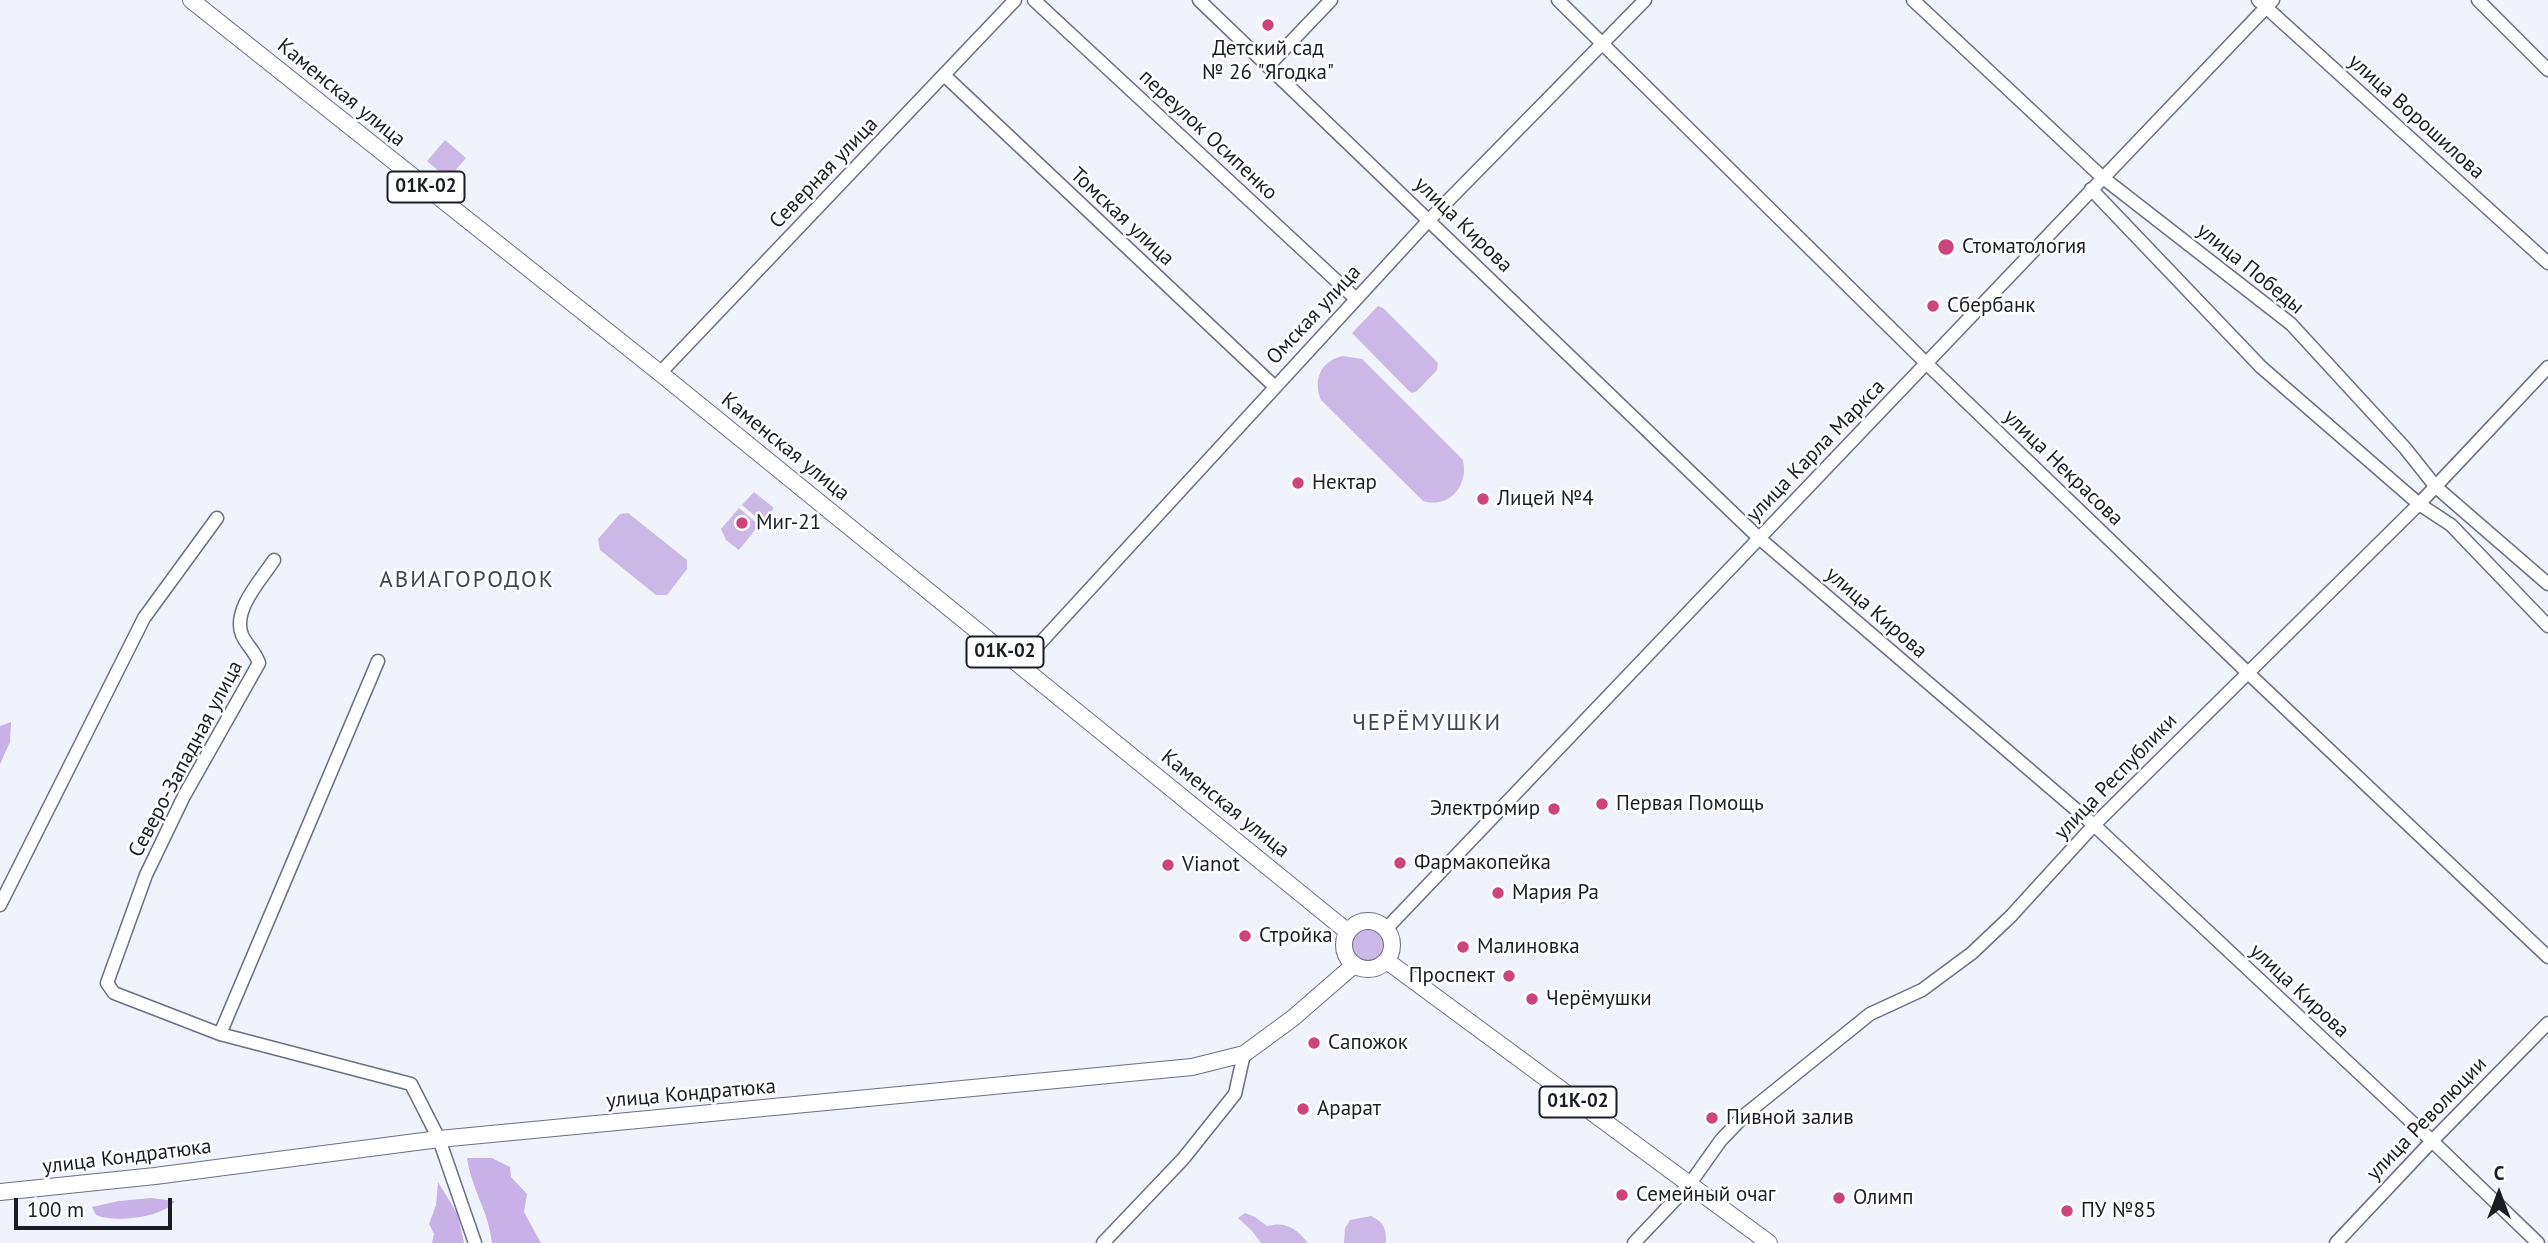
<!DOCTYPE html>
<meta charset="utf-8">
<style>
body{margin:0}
#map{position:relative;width:2548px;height:1243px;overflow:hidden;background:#f0f3fb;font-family:"PT Sans",sans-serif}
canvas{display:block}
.north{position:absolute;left:2464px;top:1159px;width:70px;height:70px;-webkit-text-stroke:5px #fff;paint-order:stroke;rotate:0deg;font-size:19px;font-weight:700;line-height:28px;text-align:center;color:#1a1d24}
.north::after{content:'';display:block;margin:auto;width:24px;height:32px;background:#1a1d24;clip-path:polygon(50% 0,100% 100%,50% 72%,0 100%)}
.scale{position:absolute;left:14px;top:1198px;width:158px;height:32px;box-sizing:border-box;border:4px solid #1a1d24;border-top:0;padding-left:9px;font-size:21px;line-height:24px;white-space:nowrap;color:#1a1d24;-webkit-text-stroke:5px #fff;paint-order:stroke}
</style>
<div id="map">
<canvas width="2548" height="1243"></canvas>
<div class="north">С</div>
<div class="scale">100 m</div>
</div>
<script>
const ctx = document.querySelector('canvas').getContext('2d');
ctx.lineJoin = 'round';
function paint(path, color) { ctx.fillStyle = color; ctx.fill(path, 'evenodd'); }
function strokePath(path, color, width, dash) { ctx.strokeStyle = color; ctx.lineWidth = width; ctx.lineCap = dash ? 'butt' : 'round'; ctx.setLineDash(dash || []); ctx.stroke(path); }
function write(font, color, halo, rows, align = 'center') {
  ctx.font = font + ' "PT Sans",sans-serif'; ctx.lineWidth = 5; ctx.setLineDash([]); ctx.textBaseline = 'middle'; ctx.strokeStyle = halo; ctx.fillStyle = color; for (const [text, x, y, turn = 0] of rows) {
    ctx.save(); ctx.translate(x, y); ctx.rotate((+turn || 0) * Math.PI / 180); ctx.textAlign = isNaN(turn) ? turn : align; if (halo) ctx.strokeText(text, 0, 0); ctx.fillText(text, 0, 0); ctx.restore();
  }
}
const green = new Path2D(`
 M445,140L466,158L448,179L427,161Z
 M1378,306L1383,308L1438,363L1437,370L1417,391L1412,393L1408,390L1352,333Z
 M1343,356L1362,359L1463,460C1469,486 1449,509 1423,501L1321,400C1313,380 1320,361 1343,356Z
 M754,492L774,508L762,522L742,505Z
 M739,508L759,525L739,550L726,540L721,529Z
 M628,513L687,560V569L667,595H656L600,550L598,539L620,514Z
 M1348 945a21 21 0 1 1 42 0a21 21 0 1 1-42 0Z
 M1245,1213L1255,1217L1267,1226C1286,1221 1296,1228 1308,1243H1261L1252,1231L1238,1218Z
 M1371,1216C1384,1222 1386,1228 1386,1243H1344L1345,1228L1350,1220Z`);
const forest = new Path2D(`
 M11,722L10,742L0,764V726Z
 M467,1158H492L510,1167L511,1177L527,1194L524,1212L541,1243H492C489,1212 471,1188 467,1158Z
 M438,1182L458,1215L464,1243H432L434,1234L429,1224L436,1205Z
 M151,1198L175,1201C163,1218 114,1223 96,1215L92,1207L119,1201Z`);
const minor = new Path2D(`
 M1034,0L1355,298
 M1199,0L1759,538L2094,825L2432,1141L2538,1243
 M1558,0L1926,363L2247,672L2548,957
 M1913,0L2102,177L2291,324L2405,448L2436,487L2548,584
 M2258,0L2548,263
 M2478,0L2548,70
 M1269,65L1331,0
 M944,75L1274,386
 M2091,189L2261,367L2419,504L2451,525L2548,626
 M660,373L1015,0
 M274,560C261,580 232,610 242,635C247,646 255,651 259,663L184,796L146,875L107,983L114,993L220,1034L411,1084L439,1139L475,1243
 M1020,665L1429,220L1645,0
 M0,905L144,618L217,518
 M1386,929L2273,0
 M220,1034L378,661
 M1103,1243L1183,1159L1235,1094L1244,1054
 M1634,1243L1689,1185L1721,1140L1746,1114L1870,1014L1922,990L1972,953L2011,916L2094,825L2419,504L2548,367
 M2336,1243L2432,1141L2548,1023`);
const major = new Path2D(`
 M191,0L660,373L1348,932
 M1344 945a24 24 0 1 1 48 0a24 24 0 1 1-48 0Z
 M1387,961L1769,1243
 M0,1192L155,1176L439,1139L1192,1067L1244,1054L1293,1018L1354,965`);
const markers = [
 [1268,25,7,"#cd447d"],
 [1946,247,9,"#cd447d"],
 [1933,306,7,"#cd447d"],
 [1298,483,7,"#cd447d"],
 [1483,499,7,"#cd447d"],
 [742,523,7,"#cd447d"],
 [1602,804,7,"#cd447d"],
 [1554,809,7,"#cd447d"],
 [1400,863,7,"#cd447d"],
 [1168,865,7,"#cd447d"],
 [1498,893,7,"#cd447d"],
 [1245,936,7,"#cd447d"],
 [1463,947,7,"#cd447d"],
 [1509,976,7,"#cd447d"],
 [1532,999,7,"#cd447d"],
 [1314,1043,7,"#cd447d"],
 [1303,1109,7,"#cd447d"],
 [1712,1118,7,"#cd447d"],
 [1622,1195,7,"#cd447d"],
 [1839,1198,7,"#cd447d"],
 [2067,1211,7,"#cd447d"]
];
const shields = [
 [426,187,77],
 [1005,652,77],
 [1578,1102,77]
];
const shieldNames = [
 ["01К-02",426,187],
 ["01К-02",1005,652],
 ["01К-02",1578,1102]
];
const poiNames = [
 ["Детский сад",1268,49,"center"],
 ["№ 26 \"Ягодка\"",1268,73,"center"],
 ["Стоматология",1962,247],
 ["Сбербанк",1947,306],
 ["Нектар",1312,483],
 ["Лицей №4",1497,499],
 ["Миг-21",756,523],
 ["Первая Помощь",1616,804],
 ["Электромир",1540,809,"right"],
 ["Фармакопейка",1414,863],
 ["Vianot",1182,865],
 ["Мария Ра",1512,893],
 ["Стройка",1259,936],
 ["Малиновка",1477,947],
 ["Проспект",1495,976,"right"],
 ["Черёмушки",1546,999],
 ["Сапожок",1328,1043],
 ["Арарат",1317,1109],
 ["Пивной залив",1726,1118],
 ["Семейный очаг",1636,1195],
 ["Олимп",1853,1198],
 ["ПУ №85",2081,1211]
];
const streetNames = [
 ["Каменская улица",341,93,39],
 ["улица Ворошилова",2416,117,42],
 ["переулок Осипенко",1208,135,43],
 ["Северная улица",824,173,-46],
 ["Томская улица",1122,217,43],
 ["улица Кирова",1463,225,44],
 ["улица Победы",2250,269,39],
 ["Омская улица",1314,315,-47],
 ["Каменская улица",785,447,39],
 ["улица Карла Маркса",1816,451,-46],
 ["улица Некрасова",2063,468,44],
 ["улица Кирова",1876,613,41],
 ["Северо-Западная улица",186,759,-62],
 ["улица Республики",2116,777,-46],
 ["Каменская улица",1225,804,39],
 ["улица Кирова",2299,991,43],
 ["улица Кондратюка",691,1094,-5],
 ["улица Революции",2427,1119,-46],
 ["улица Кондратюка",127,1157,-7]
];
const neighbourhoodNames = [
 ["АВИАГОРОДОК",467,580],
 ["ЧЕРЁМУШКИ",1427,723]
];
paint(green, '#cbb8e6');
paint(forest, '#c8b1e7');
strokePath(minor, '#697082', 15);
strokePath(major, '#697082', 18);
strokePath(minor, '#fff', 12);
strokePath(major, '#fff', 16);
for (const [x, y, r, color] of markers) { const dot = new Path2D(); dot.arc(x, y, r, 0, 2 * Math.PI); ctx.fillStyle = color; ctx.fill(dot); strokePath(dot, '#fff', 2.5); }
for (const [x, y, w] of shields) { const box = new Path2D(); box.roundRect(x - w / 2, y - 15.5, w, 31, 5); ctx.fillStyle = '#fff'; ctx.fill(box); strokePath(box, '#1a1d24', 2); }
write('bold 19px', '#1a1d24', null, shieldNames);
write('21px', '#1a1d24', '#fff', poiNames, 'left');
write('21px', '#1a1d24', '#fff', streetNames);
ctx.letterSpacing = '2px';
write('23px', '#3f4555', '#fff', neighbourhoodNames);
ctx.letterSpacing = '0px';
</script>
